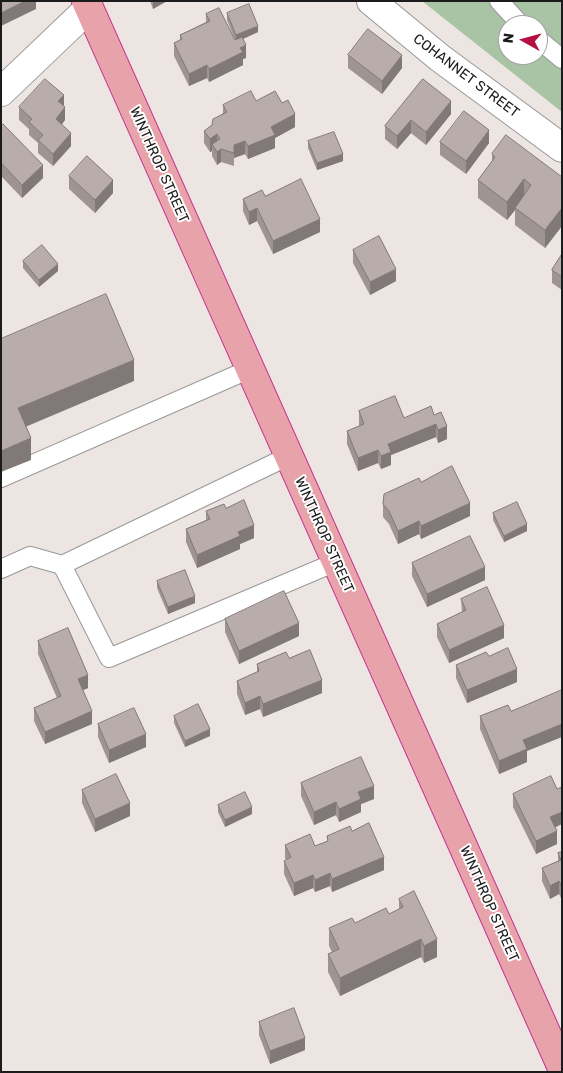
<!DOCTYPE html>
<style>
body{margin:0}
#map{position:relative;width:563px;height:1073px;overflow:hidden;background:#ece5e1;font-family:Rubik,sans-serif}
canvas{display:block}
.frame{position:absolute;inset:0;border:2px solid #1b1b1b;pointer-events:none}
.north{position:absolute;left:498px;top:15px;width:50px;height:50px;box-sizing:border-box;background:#fff;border:1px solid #a4a4a4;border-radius:50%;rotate:277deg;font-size:14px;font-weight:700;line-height:20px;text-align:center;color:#1b1b1b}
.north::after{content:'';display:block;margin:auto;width:18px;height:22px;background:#b61042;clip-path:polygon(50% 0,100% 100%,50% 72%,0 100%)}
</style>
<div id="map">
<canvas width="563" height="1073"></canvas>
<div class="frame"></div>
<div class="north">N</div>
</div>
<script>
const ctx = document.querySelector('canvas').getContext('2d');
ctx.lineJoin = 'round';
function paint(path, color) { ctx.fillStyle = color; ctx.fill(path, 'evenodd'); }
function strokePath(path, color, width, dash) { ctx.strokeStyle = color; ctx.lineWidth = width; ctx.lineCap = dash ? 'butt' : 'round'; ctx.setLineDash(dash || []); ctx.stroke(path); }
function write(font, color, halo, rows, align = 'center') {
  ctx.font = font + ' Rubik,sans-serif'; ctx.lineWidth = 4; ctx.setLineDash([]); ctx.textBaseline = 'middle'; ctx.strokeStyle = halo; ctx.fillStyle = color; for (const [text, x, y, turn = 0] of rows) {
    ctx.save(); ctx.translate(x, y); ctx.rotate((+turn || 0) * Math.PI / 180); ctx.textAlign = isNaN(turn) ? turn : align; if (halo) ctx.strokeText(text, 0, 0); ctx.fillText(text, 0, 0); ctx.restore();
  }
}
const cemetery = new Path2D(`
 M422,1H562V112ZM508,25H538V55H508Z`);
const service = new Path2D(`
 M499,1L521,25
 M538,39L562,59
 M1,478L250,369
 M62,565L109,658L336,562
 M1,569L30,556L62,565L289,456`);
const minor = new Path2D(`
 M371,1L440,58L562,148
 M1,92L89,8`);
const trunk = new Path2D(`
 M86,1L562,1068`);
const wall = new Path2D(`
 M150,1H167L153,9Z
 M227,13L258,32L243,39L246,58L243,59V65L209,82L207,78L189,86L174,56V43L180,40V35L206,22V14L235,40L227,20Z
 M348,55L402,68L382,94L348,68Z
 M423,79L451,114L426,145L411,133L397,149L385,139V126Z
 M256,101L282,103L295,127L275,138V148L248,159L245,154L234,158V166L221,162L217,165L212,156V151L210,152L204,143V131L212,125L223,113V105Z
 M64,106L65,120L62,124L71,146L53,166L38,153V143L29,135V129L19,120V107Z
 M1,126L43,178L22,198L1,176Z
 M308,141L343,161L317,170L308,148Z
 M440,142L489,143L466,174L440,155Z
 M492,154L562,177V226L545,248L515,225V210L507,220L478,198V180L492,162Z
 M69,176L113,193L95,213L69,189Z
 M265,196L320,232L273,254L257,221L249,225L243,211V199Z
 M353,250L396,281L370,295L353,263Z
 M562,254V290L552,283V270Z
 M23,261L58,271L39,287L23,268Z
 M359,411L404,418L434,415L447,439L438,443L436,437L391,455V465L381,469L378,463L358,471L347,444V431L359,426Z
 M421,482L470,516L421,539L419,534L398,544L389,524L383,517V504Z
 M226,508L254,538L240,544V549L197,568L186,542V529L206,520V511Z
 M493,513L527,531L504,542L493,520Z
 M412,563L485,580L427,607L412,576Z
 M157,581L195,603L168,614L157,588Z
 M461,599L504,638L449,663L437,637V624L462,612Z
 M225,619L299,636L239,664L225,632Z
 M38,641L88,688L83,690L92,724L45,744L34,721V708L57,698L38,654Z
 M289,658L322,693L263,717L260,709L245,715L237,694V681L257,672V664Z
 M456,665L517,682L467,703L456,678Z
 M174,716L210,736L185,747L174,723Z
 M480,716L527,751V762L499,774L480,729Z
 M98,724L146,747L109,763L98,737Z
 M301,783L374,799L361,804V812L339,822L336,815L314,825L301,796Z
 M82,790L130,816L95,832L82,803Z
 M513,794L555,828L557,844L536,854L513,807Z
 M218,805L252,814L225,827L218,812Z
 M352,831L384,870L332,892L330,886L315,892L313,888L294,896L284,874V861L286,860L285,858V845L315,846L327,841V836Z
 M562,852V900L559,894L550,899L542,881V868L558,861V853Z
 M399,899L437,957L424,963L421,957L340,996L328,972V954L332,952L329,946V928L355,923L389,914L399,909Z
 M259,1022L305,1050L270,1064L259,1035Z`);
const shadedWall = new Path2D(`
 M25,1H36V9L1,26V13Z
 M153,1H167L153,9Z
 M258,26V32L236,42V35Z
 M246,45V58L243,59V65L209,82V69L240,48Z
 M402,55V68L382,94V81Z
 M207,65V78L189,86V74Z
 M64,95V108L58,101Z
 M451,101V114L426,145V132Z
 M65,107V120L56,132V119Z
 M295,114V127L275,138V148L248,159V146L271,127Z
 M411,120V133L397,149V136Z
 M489,130V143L466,174V161Z
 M71,133V146L53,166V154Z
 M217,134V147L212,144V151L210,152V139Z
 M245,141V154L234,158V166V145Z
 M221,149V162L217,165V152Z
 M343,154V161L317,170V163Z
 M43,165V178L22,198V185Z
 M524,179V197L515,208V210L507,220V202Z
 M113,180V193L95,213V200Z
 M257,208V221L249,225V212Z
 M562,208V226L545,248V230Z
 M320,219V232L273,254V241Z
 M58,264V271L39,287V280Z
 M396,269V281L370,295V282Z
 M134,360V381L18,430V408Z
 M436,424V437L391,455V465L381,469V456L388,444Z
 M447,426V439L438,443V430Z
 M31,438V460L1,472V451Z
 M378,450V463L358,471V458Z
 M470,503V516L421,539V526Z
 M419,521V534L398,544V531Z
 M527,524V531L504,542V536Z
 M254,525V538L240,544V549L197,568V555L238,532Z
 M485,567V580L427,607V594Z
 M195,596V603L168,614V607Z
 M299,623V636L239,664V651Z
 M504,625V638L449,663V650Z
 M517,669V682L467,703V690Z
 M88,675V688L78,692V679Z
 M322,680V693L263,717V704Z
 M260,696V709L245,715V703Z
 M92,711V724L45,744V732Z
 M562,724V737L527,751V762L499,774V761L523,740Z
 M210,729V736L185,747V741Z
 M146,734V747L109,763V750Z
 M374,786V799L361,804V812L339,822V809L358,792Z
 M336,802V815L314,825V812Z
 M130,803V816L95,832V819Z
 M252,807V814L225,827V820Z
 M562,812V824L550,830V817Z
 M557,831V844L536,854V841Z
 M384,857V870L332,892V879Z
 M330,873V886L315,892V880Z
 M313,875V888L294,896V883Z
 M559,881V894L550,899V886Z
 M421,939V957L340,996V978Z
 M437,939V957L424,963V946Z
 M305,1038V1050L270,1064V1051Z`);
const building = new Path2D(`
 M1,1H25L1,13Z
 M249,4L258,26L236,35L227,13Z
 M219,8L235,40L242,37L246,45L240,48L243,52L209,69L207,65L189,74L174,43L182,39L180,35L210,21L206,14Z
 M368,29L402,55L382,81L348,55Z
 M45,79L64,95L58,101L65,107L56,119L71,133L53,154L38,140L43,135L29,122L32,119L19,107Z
 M423,79L451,101L426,132L411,120L397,136L385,126Z
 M251,91L256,101L275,91L282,103L288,100L295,114L271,127L275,135L248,146L245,141L234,145V153L221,149L217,152L212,144L220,139L217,134L210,139L204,131L212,125L213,119L227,112L223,105Z
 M464,111L489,130L466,161L440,142Z
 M3,124L43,165L22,185L1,163V126Z
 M334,132L343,154L317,163L308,141Z
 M506,135L562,177V208L545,230L515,208L531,185L524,179L507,202L478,180L495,157L492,154Z
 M87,156L113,180L95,200L69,176Z
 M301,179L320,219L273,241L257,208L249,212L243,199L262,190L265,196Z
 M379,236L396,269L370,282L353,250Z
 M42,245L58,264L39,280L23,261Z
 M562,254V277L552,270Z
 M106,294L134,360L18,408L31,438L1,451V339Z
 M395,396L404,418L431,406L434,415L441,412L447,426L438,430L436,424L388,444L391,452L381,456L378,450L358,458L347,431L364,424L359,411Z
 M452,466L470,503L421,526L419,521L398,531L389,511L383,504L384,494L419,478L421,482Z
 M244,500L254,525L238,532L240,536L197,555L186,529L210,519L206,511L224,504L226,508Z
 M517,502L527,524L504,536L493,513Z
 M470,536L485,567L427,594L412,563Z
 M185,570L195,596L168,607L157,581Z
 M487,587L504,625L449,650L437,624L466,610L461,599Z
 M284,591L299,623L239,651L225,619Z
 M68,628L88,675L78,679L92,711L45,732L34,708L61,696L38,641Z
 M508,648L517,669L467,690L456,665L486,652L489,656Z
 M310,650L322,680L263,704L260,696L245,703L237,681L259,671L257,664L286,652L289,658Z
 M562,690V724L523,740L527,749L499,761L480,716L508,705L511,711Z
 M198,704L210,729L185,741L174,716Z
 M134,708L146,734L109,750L98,724Z
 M361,757L374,786L358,792L361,799L339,809L336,802L314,812L301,783Z
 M116,774L130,803L95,819L82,790Z
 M551,776L557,789L562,787V812L550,817L557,831L536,841L513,794Z
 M245,792L252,807L225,820L218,805Z
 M369,823L384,857L332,879L330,873L315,880L313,875L294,883L284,861L291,857L285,845L310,834L315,846L328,841L327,836L350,826L352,831Z
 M562,852V887L559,881L550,886L542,868L561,860L558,853Z
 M414,891L437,939L424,946L421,939L340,978L328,954L339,949L329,928L352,918L355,923L386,908L389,914L403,907L399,899Z
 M294,1008L305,1038L270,1051L259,1022Z`);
const streetNames = [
 ["COHANNET STREET",466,76,37],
 ["WINTHROP STREET",159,165,66],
 ["WINTHROP STREET",324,535,66],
 ["WINTHROP STREET",489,904,66]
];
paint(cemetery, '#a9c3a5');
strokePath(service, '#989898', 20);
strokePath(minor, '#989898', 30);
strokePath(trunk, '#c73191', 30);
strokePath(service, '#fff', 18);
strokePath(minor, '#fff', 28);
strokePath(trunk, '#e8a2aa', 28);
paint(wall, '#9e9593');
paint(shadedWall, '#817978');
paint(building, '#b8adab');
strokePath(building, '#817978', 1);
write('14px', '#1b1b1b', '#fff', streetNames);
</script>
